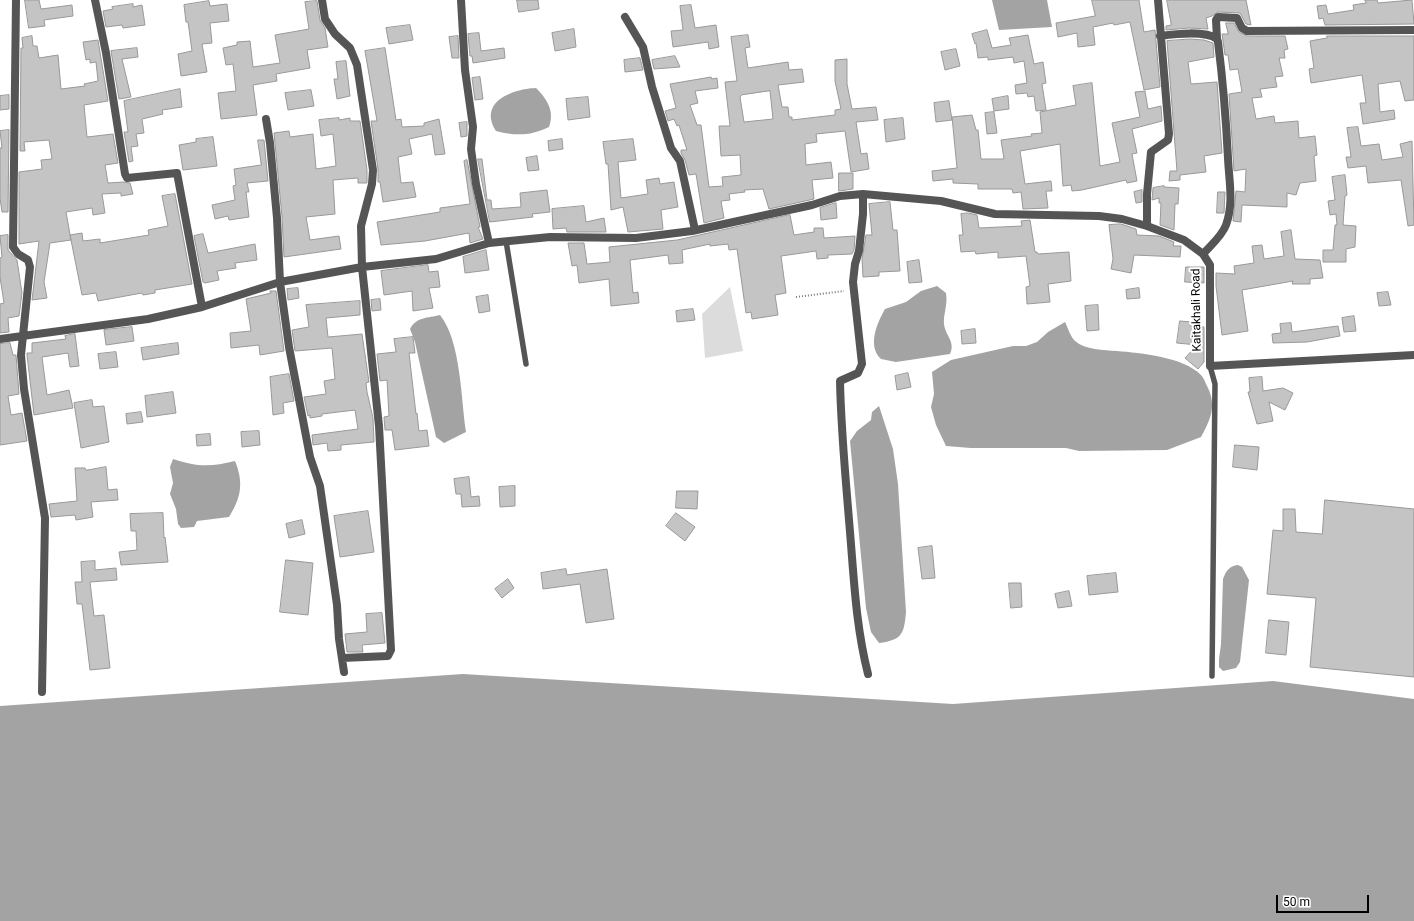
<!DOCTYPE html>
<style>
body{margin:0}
#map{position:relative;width:1414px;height:921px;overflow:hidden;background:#fff;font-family:Roboto,sans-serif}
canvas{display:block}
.scale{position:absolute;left:1276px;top:895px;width:93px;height:18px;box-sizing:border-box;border:2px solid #000;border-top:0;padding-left:5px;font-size:12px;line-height:14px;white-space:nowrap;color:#000;-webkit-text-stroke:3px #fff;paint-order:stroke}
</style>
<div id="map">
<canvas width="1414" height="921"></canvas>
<div class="scale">50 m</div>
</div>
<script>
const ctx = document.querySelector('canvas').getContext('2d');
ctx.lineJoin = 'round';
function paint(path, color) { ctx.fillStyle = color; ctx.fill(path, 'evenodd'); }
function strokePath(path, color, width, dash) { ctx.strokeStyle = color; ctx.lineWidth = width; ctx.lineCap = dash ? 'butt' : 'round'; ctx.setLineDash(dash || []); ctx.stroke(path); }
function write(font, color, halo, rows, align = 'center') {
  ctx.font = font + ' Roboto,sans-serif'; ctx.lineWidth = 4; ctx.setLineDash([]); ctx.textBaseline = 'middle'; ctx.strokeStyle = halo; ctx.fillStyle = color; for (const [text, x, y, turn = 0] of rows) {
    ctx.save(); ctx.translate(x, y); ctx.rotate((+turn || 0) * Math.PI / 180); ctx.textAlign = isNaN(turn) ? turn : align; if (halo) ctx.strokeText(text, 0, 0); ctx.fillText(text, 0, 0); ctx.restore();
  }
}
const green = new Path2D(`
 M730,287L743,351L705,358L702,314Z`);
const water = new Path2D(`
 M992,0H1047L1052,27L999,30Z
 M536,88C547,99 555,111 549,127C531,136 515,136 496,131C478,102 512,89 536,88Z
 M937,286L946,293C948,305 943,315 944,324C945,335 956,342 950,354L896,362L881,359C867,346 877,323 885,309L906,302L921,291Z
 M440,315C461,341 461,399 466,432L444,443L436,437L415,342L410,329C416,317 428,318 440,315Z
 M1065,322C1068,328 1070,336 1075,341C1085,350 1104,350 1117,351C1140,353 1184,357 1201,375C1204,378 1205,382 1207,386C1217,405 1211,419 1201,437L1167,450L1079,451L1066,448H971L946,446L936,425L931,407L934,394L932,372L951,360L1013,346H1026L1037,342L1048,332Z
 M879,406L893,449L898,484L906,612C904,633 903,640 879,643L871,632L866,608L850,441L857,431L871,420L872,412Z
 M173,459C197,467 211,467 235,461C244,483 241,498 229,517L197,521L194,527L181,528L178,524L176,509L170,494L173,483L170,467Z
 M1238,565L1242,567L1249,580L1241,653L1240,662L1236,668L1223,671L1219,667V659L1221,644L1223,579C1226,571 1229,566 1238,565Z
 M463,674L953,704L1273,681L1414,699V921H0V706Z`);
const building = new Path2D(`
 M25,0H39L41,9L72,5L73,16L44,20L45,26L29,28Z
 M517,0H538L539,9L519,12Z
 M1092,0H1139L1144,32L1155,30L1160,87L1144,90L1130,22L1114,25L1113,23L1093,27L1095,45L1078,47L1077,33L1058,37L1056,23L1095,16Z
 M1167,0H1246L1251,25L1246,24L1240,13L1218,12L1212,16L1206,18L1208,29L1189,28L1166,30V26L1171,25Z
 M1365,0H1377L1378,3L1412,0L1414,24L1325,25L1323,18L1319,19L1317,6L1326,5L1328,14L1354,10L1353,5L1366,3Z
 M209,1L210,6L227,4L229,21L210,23L212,43L202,44L207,72L181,76L178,54L192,51L188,22H186L184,5Z
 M317,1L320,20L325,28L328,47L307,50L310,68L276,74L277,81L253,85L257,115L221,119L218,93L236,91L233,64L226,65L223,48L237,45V42L250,41L253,67L280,63L275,35L309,29L305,2Z
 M133,4V7L142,5L145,25L123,28L122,25L106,27L103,11L113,9L112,7Z
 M691,5L695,28L716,25L719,47L709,49L708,42L673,47L671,31L683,30L680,6Z
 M1226,23H1234L1239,32L1247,36H1285L1288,49L1284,50L1285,58H1279L1283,76L1275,77L1277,87L1260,89L1262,97L1252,98L1256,119L1274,116L1275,123L1298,121L1299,138L1315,136L1317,155L1314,156L1316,181L1300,183L1296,195L1287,193V207L1242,205L1241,222L1233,221L1236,191L1245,192L1246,169L1234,171L1229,94L1242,92L1238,69L1230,70L1228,55H1225L1222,34H1228Z
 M410,25L413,40L389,44L386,28Z
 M574,29L576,47L555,51L552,33Z
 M987,30L992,48L1011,45L1009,38L1028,35L1034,64L1043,62L1046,83L1042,84L1046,110L1036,111L1034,96L1028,97L1027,93L1016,94L1015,85L1027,83L1024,61L1014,63L1013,57L988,60V57L978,58L976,43L975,44L972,34Z
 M479,33L481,51L504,48L505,58L473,63L472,56H470L468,34Z
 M748,35L750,47L745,48L748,68L788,62L789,70L802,69L804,82L778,85L782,107H788L789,117H792V120L835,115V110L841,109L835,81V60L847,59V84L852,109L876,107L878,120L856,122L861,154L867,153L869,169L851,172L845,131L816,134L817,142L805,144L806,165L831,162L833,178L812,180L814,199L769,209L763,189L744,190L745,192L729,194L730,200L721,201L724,218L704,223L696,174L689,175L685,160L681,153V150H687L679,125L677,126L674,119L668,121L665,111L676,108L670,84L711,77L712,79L717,78L718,88L695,91L698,103L690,105L697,125H701L709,187L723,186L722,177L741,175L740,155L721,156L719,126H730L725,82L737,81L731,37ZM770,91L773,119L744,122L740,97L742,95Z
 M32,36L33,46H37L39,58L58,55L61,89L85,86L84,84L98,81L96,62L90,63V59L86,60L83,42L98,40L108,101L84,105L87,137L113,134L118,163L105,165L108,183L123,182L130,183L133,194L121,196V193L102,194L105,213L93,215L92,208L66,212L71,240L50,243L44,282L47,298L32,300L39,241L19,244V172L42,169L41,160L52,159L49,140L24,142L25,151H20L21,48H23L22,38Z
 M458,36L459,58H452L449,37Z
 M1327,36H1414V100L1405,101L1400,81L1378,84L1380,112L1394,110L1395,119L1363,124L1360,103H1366L1362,75L1311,83L1309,69L1314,68L1310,41L1327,38Z
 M1190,39L1204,40L1213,43L1214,57L1188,62L1191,84L1217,82L1222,153L1204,156L1206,172L1180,175V180L1169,181L1170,171H1177L1167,41Z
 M137,48L138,57L122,59L131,97L119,99L111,51Z
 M385,48L396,120L401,119L402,127L424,126V123L439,119L445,154L435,155L432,134L409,139L412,154L398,157L401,183L413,182L416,197L383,202L380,182H378V169L371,121H377L365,51Z
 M956,49L960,66L945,70L941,52Z
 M675,56L680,67L654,69L652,60Z
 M640,58L643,70L625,72L624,60Z
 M346,61L350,96L337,99L334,79H338L336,62Z
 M480,77L483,99L475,100L472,78Z
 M1092,83L1100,166L1120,162L1112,123L1140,117L1135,92L1145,91L1148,109L1161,106L1162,121L1132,129L1137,153L1132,154L1137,181L1127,183L1126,180L1082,190L1072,191L1071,185L1063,186L1060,144L1020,151L1025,184L1051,181L1052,191H1046L1048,208L1023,209L1021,192L1013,193L1012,189H978V184L953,183V179L933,181L932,171L957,168L952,117L972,115L976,130H978L981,159H1004L1001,140L1032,136L1031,134L1042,133L1040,112L1076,105L1073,86Z
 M180,89L182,107L162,110L163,114L142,119L144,133L136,134L138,146L131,147L133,161L129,162L124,132H128L124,101Z
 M311,90L314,106L288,110L285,93Z
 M9,95V109L0,110V96Z
 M1008,96L1009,109L994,111L992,99Z
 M588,97L590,117L568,120L566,99Z
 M949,101L952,120L936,122L934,103Z
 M994,112L997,133L987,134L985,113Z
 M339,118V120L350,118V121H360L367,170V183H358V178L333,180L335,214L306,217L310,240L339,236L341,249L284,257L282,217L274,133L289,131L290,137L313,134L316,169L336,166L333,134L321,136L319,120Z
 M903,118L905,139L886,142L884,120Z
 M467,122V136L461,137L459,123Z
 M1358,127L1361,146L1379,144L1382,160L1403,157L1400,144L1412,141L1414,225L1408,226L1401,180L1368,183L1366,166L1348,168L1346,157H1351L1347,128Z
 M9,130L8,212H2L0,198V148H2L0,131Z
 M213,137L217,166L183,170L179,145L196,142V139Z
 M562,139L563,149L549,151L548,141Z
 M633,139L636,160L618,162L621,198L648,194L646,180L659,178L660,184L674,182L678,207L661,210L663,229L628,232L623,207L611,210L608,164H606L603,142Z
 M258,140H264L268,181L247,183L249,192H246L249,217L229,220L228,216L215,219L212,205L235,200L233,186L236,185L234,169L261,165Z
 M537,156L539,170L528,171L526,158Z
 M478,159H482L487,200H491L492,209L521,207L520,193L547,190L550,212L532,214L533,217L490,222Z
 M467,160L480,227H478L483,239L470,243L469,233L425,241L381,245L377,222L440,212V208L470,204L464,161Z
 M839,173H853V189L839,191Z
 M1345,175L1347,195L1345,196L1343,225L1356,226L1355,247L1346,249V262H1323V250H1333L1335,225H1337L1336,214L1330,215L1328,201L1335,200L1332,177Z
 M1164,186V187L1179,188L1178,204H1175L1174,230L1160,225L1161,203H1159V198L1152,200L1153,188Z
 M1142,190V202L1136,203L1134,192Z
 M1218,192H1225L1224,213H1217Z
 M175,194L192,284L155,290V293L143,295L142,293L98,301L96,293L82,295L70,235L82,233L83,241L100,239V243L149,235L148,230L168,226L162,196Z
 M890,202L893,230H897L900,271L879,272V276L863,277L862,259L866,235H872L869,204Z
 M836,203L837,218L821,220L820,208Z
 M584,206L586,222L604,218L606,232H567L566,228L553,229L552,209Z
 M968,213L977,215L979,228L1022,226L1021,221L1030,220L1035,252H1037L1038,254L1069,252L1071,281L1048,284L1050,302L1027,304L1026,287L1030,286L1026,256L998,258V252L976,254L975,251L961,252L959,235H963L961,214Z
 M790,215L794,235L814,232V228H823L824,238L855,236L854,250L852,254L828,255V258L817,259L816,251L781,256L786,293L775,295L778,315L752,319L751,312L746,313L737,249L729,250L728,244L710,246V244L682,250L683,263L669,264L668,255L630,260L633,293L638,292L639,303L611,306L609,279L579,283L577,265L572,266L568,243H584L587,264L610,262L609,247L677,240Z
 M1121,224L1136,229L1137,235L1159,236L1174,242L1173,246H1181L1180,257L1134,255L1131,273L1111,269L1113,259L1109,225Z
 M1291,230L1295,259L1320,260L1323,278L1310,279V284H1292L1293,281L1242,290L1248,331L1222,335L1216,286V273L1235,274L1234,266L1254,263L1252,246L1262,245L1264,259L1284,256L1281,232Z
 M203,234L208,253L255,244L257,260L235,263L236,268L217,271L219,280L205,283L203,282L194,236Z
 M8,235V250L17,260L22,293L19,316L8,318L9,332L0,333V304L4,303L0,277V258L2,257L0,236Z
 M486,250L489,270L465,273L463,257Z
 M919,260L922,282L909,283L907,262Z
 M428,265L429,272L438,271L440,287L429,288L433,308L413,311L412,291L384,295L381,271Z
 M1186,267H1204V283L1185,282Z
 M298,288L299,298L288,300L287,289Z
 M1139,288L1140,298L1127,299L1126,290Z
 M270,291H276L284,351L260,355L259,345L231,348L230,333L251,331L246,299L271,293Z
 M1388,292L1391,305L1379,306L1377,293Z
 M488,295L490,311L479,313L476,297Z
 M380,299L381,310L372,311L371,300Z
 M360,301V315L326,318L328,337L362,334L369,382L366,383L367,392L373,418L374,442L341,445V450L328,451L327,443L313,445L312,435L358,429L355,410L322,414V416L310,418V415L308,416L304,397L326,394L324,381L335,379L332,348L295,351L292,330L309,327L306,305Z
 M1098,305L1099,330L1087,331L1085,306Z
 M693,309L695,320L677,322L676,311Z
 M1354,316L1356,331L1344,332L1342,318Z
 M1180,321L1191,322L1190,326L1204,327V362L1198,369L1185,358L1197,345L1177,343Z
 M1291,323L1292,332L1338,326L1340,336L1307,342L1273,343L1272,334L1281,333L1280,324Z
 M132,327L134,341L106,345L104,330Z
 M975,329L976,343L962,344L961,331Z
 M75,334L79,366L70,367L68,353L42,357L47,395L69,390L73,408L34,415L27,355V353H32V343L66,339L65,336Z
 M413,337L415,353H409L416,414L417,413L419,431L427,430L429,446L395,450L392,430H385L384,417L389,416L387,380L380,381L377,354L396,352L394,339Z
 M10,343L13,355H16L19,394L8,396L11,415L22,413L27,441L0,445V344Z
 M178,343L179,354L143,360L141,348Z
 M116,352L118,367L100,369L98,354Z
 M908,373L911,387L897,390L895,376Z
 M289,374L294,401L283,403L284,413L273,415L270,377Z
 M1262,377L1263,391L1283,388L1293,393L1285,410L1269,402L1273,421L1257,424L1248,392H1250L1249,378Z
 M173,392L176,413L147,417L145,396Z
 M92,400L93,407L104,406L109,442L81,448L74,403Z
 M141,412L143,422L127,424L126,414Z
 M259,431L260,445L242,447L241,432Z
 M210,434L211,445L197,446L196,435Z
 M1235,445L1259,447L1257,470L1233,467Z
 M106,467L108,490L117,489L118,500L91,502L93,517L76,520L75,515L51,517L49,504L77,501L75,468H85L86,470Z
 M469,477L471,497L479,496L480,506L462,507L461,494H456L454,479Z
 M515,486V506L500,507L499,487Z
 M677,491H698L697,509L676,508Z
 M1325,500L1414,509V677L1310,667L1316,598L1267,594L1273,530L1283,531V509H1295L1296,532L1322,534Z
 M368,511L374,552L340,557L334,516Z
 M163,513L164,538L165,537L168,562L121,565L119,552L137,550L136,531H131L130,514Z
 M676,513L695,527L685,541L666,526Z
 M302,520L305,534L289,538L286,524Z
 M932,546L935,578L922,579L918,548Z
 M286,560L313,563L308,615L280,612Z
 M95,561V570L116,568L117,580L90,582L94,616L104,615L110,668L90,670L82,604H77L75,582H82L81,562Z
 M566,569L567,575L607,569L614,619L586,623L580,584L543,589L541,573Z
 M1116,573L1118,592L1089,595L1087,576Z
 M508,579L514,588L502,598L495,589Z
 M1009,583H1021L1022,607L1011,608Z
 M1069,591L1072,606L1058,608L1055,594Z
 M382,613L385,643L362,645L363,652H347L345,634L367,632L366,614Z
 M1269,620L1289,622L1286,655L1266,653Z`);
const path = new Path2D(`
 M796,297L844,291`);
const service = new Path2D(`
 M506,241L526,364
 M1210,366L1215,384L1212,676`);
const minor = new Path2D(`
 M16,0L13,247L18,254L28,260L30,267L21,355L24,389L45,518L42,692
 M95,0L106,53L125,174L127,178L177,173L202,307
 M322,0L325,19L335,34L350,48L357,65L373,170L372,184L361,226L362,267L379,426L391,650L388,656L342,658
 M461,0L465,70L473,127L471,149L476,184L489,243
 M625,17L643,47L652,87L671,148L680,161L695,230
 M1160,36C1175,34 1205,30 1217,39L1218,42C1223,81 1226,119 1228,158C1229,181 1234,203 1226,225C1222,236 1211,245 1203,254
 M1217,39L1216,20L1218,17L1237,18L1242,28L1247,31L1414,30
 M266,119L270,143L277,218L280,282L289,347L310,457L320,486L337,605L339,639L344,672
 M863,194V214L859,251L855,264L853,282L862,364L858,373L840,381C841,432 846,482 850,532C854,580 856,627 868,674
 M1147,226V194L1151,152L1168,140L1169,134L1158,0
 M0,339L148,319L202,307L280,282L362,267L436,259L489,243L550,237L636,238L692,231L812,205L840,196L863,194L941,201L995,214L1099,216L1122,219L1147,226L1184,240L1203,254L1210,265V366L1414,355`);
const streetNames = [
 ["Kaitakhali Road",1197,310,-91]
];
paint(green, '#dcdcdc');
paint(water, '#a3a3a3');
paint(building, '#c4c4c4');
strokePath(building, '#999', 1);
strokePath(path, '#777', 2, [1, 2]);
strokePath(service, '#555', 5.5);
strokePath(minor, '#555', 8);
write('12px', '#000', '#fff', streetNames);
</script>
